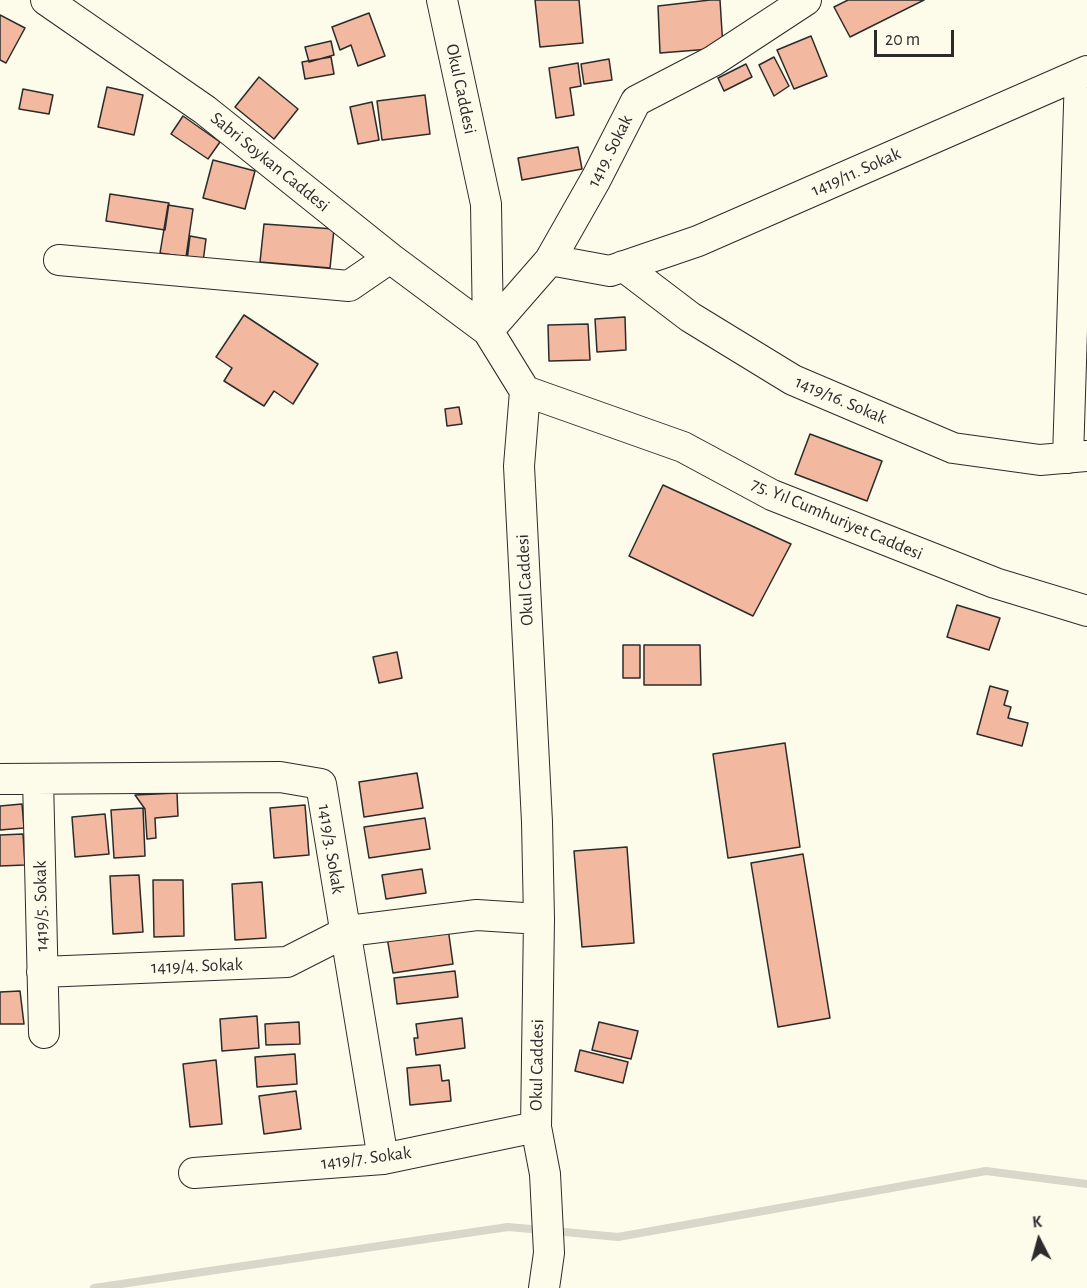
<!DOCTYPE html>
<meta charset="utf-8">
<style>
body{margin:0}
#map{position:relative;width:1087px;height:1288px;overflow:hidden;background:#fdfbea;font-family:"Alegreya Sans",sans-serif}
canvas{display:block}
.north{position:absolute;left:1009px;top:1210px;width:60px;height:60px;-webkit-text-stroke:4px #fdfbea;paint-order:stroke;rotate:354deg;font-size:16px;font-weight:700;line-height:24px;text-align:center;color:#2b2b2b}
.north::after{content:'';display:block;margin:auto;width:21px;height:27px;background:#2b2b2b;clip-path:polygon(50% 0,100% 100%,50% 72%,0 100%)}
.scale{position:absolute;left:874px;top:30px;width:80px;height:27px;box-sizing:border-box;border:3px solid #2b2b2b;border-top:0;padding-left:8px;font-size:18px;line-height:21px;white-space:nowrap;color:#2b2b2b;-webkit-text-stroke:4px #fdfbea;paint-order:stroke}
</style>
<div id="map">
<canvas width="1087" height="1288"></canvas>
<div class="north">K</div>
<div class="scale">20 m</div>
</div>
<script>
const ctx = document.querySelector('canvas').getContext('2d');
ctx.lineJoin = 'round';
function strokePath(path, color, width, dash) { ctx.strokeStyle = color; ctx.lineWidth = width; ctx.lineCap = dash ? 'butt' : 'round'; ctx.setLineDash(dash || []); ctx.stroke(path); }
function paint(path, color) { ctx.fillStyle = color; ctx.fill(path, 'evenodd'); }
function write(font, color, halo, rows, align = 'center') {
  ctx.font = font + ' "Alegreya Sans",sans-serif'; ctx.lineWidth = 4.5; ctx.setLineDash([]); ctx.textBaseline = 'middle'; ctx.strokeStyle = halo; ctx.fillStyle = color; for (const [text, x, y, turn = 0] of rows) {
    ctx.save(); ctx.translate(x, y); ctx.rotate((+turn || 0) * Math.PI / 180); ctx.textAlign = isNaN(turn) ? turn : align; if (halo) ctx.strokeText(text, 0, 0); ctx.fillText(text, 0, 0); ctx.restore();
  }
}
const stream = new Path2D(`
 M554,1231L618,1237L986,1171L1087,1184
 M94,1288L508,1227L542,1230`);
const building = new Path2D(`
 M535,0H579L583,43L540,47Z
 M710,0H720L723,48L660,53L658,6Z
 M848,0H924L850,37L834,7Z
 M369,13L385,56L358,66L351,45L340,50L332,27Z
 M0,15L25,28L6,63L0,60Z
 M811,36L827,76L794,89L777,50Z
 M331,41L334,55L309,62L305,47Z
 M331,57L334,74L305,79L302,62Z
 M774,57L789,86L774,96L759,65Z
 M609,59L612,80L584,84L581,64Z
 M578,63L581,86L570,88L574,115L556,118L549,68Z
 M746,64L752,77L724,91L718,78Z
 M259,77L298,109L274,139L235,107Z
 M107,87L143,95L134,135L98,127Z
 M23,89L53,95L49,114L19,109Z
 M425,95L430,134L382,140L377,101Z
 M372,102L379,140L358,144L350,107Z
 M183,116L220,142L208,159L171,134Z
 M578,147L582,169L522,180L518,158Z
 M213,160L255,171L245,209L203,198Z
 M110,194L169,203L165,230L106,221Z
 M168,205L193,209L186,257L160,253Z
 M264,224L334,229L330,268L260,262Z
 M190,236L206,239L203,262L187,261Z
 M244,315L318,364L293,404L274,391L264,406L224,381L232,368L216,357Z
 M625,317L626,350L597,352L595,319Z
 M588,324L590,360L549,361L548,325Z
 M459,407L462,424L447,426L445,409Z
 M810,434L882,461L867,501L795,474Z
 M663,485L791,544L753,616L629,556Z
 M957,605L1000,618L989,650L947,637Z
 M623,645H640V678H623Z
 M644,645H700L701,685H644Z
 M397,652L402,678L379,683L373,657Z
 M990,686L1008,691L1004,705L1011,707L1008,718L1028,723L1022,746L977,734Z
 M785,743L800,847L728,858L713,754Z
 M417,773L423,808L364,817L359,782Z
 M177,793L178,816L155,818L156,838L147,839L145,809L135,795Z
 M22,804L24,828L0,830V806Z
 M305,805L309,855L274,858L270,808Z
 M143,808L145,856L114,858L111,810Z
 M105,814L109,854L75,857L72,817Z
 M425,818L430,849L369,858L364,827Z
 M23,834L25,865L0,866V835Z
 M627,847L634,943L582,947L574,851Z
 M803,854L830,1018L778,1027L751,863Z
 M422,869L426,893L386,899L382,875Z
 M139,875L143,932L113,934L110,876Z
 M153,880H183L184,936L154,937Z
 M262,882L266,938L235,940L232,884Z
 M448,928L453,964L393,973L387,937Z
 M455,971L458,997L397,1004L394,978Z
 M20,991L24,1024H0V992Z
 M257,1016L259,1048L222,1051L220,1019Z
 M462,1018L465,1048L416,1055L414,1038H418L416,1024Z
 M299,1022L300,1044L266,1045L265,1024Z
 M599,1022L638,1031L631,1059L592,1050Z
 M580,1050L628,1062L623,1083L575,1071Z
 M295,1054L297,1084L257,1087L255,1057Z
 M216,1060L222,1124L190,1127L183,1064Z
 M440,1065L442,1081L449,1080L451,1101L410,1105L407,1068Z
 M296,1091L301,1129L264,1134L259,1096Z`);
const minor = new Path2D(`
 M46,0L205,110L390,258L488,331
 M442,0L486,204L488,331L525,391L519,466L537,822L539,919L536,1127L545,1174L549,1253L544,1288
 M59,260L349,286L390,258
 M550,260L610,271L698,241L1087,71
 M623,266L690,317L793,380L953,448L1040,460L1087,456
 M488,331L550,260L596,179L636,101L713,61L806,0
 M525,391L683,447L772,495L995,583L1087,611
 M1068,458L1080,74
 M0,779L280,777L321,784L383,1159
 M38,779L44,1033
 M42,972L287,962L348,931L477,915L539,919
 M194,1173L383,1159L536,1127`);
const streetNames = [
 ["Okul Caddesi",461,89,78],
 ["1419. Sokak",610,151,-63],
 ["Sabri Soykan Caddesi",270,162,39],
 ["1419/11. Sokak",856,172,-24],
 ["1419/16. Sokak",841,400,23],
 ["75. Yıl Cumhuriyet Caddesi",837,519,23],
 ["Okul Caddesi",525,580,-93],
 ["1419/3. Sokak",331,849,81],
 ["1419/5. Sokak",41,906,-91],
 ["1419/4. Sokak",197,966,-2],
 ["Okul Caddesi",537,1065,-89],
 ["1419/7. Sokak",366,1158,-7]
];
strokePath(stream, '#d8d7c9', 8);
paint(building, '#f2b8a0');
strokePath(building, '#2b2b2b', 1.5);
strokePath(minor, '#2b2b2b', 32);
strokePath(minor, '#fdfbea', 30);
write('18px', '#2b2b2b', '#fdfbea', streetNames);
</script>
